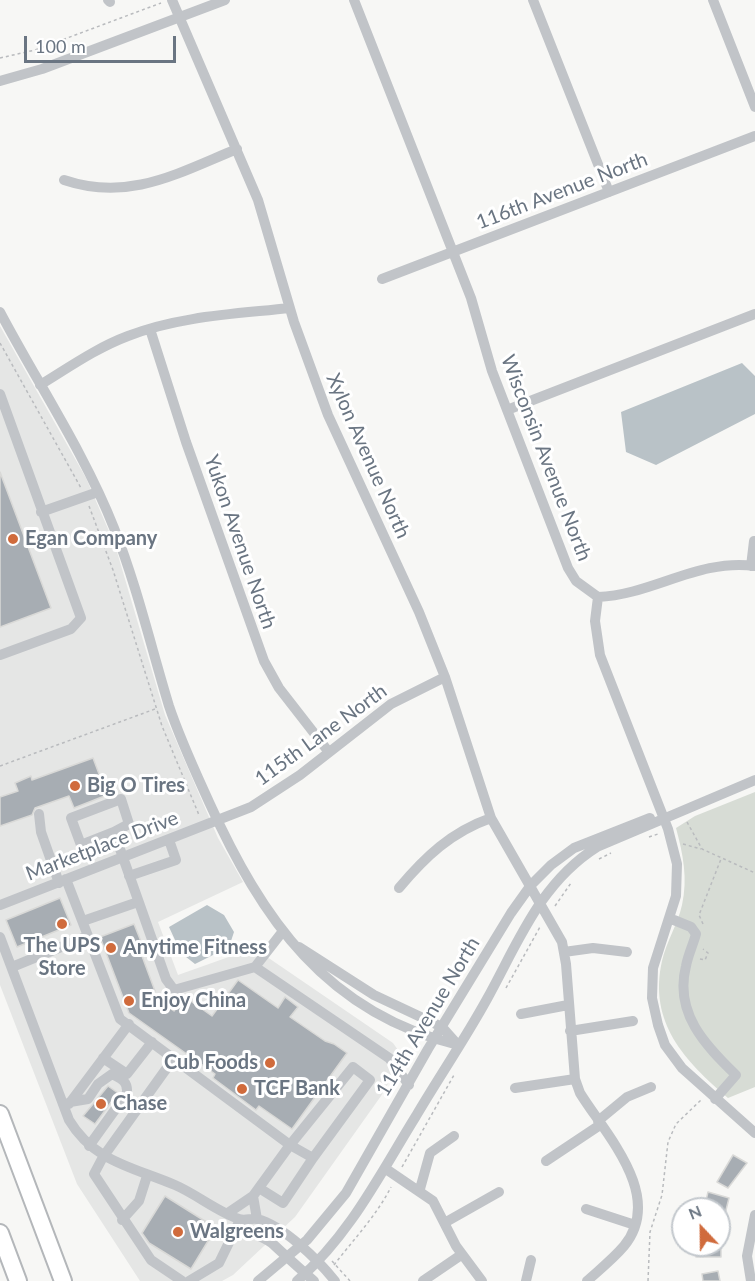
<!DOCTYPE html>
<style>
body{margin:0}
#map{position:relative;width:755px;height:1281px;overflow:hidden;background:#f7f7f5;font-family:Lato,sans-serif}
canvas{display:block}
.north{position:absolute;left:671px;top:1197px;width:60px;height:60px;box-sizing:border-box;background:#fff;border:2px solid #c3c8cd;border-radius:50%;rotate:338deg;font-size:16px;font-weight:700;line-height:24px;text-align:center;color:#6a7582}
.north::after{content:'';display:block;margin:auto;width:21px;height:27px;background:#d06b3c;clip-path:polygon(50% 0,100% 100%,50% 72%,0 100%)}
.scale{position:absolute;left:24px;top:36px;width:152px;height:27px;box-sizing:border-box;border:3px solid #6a7582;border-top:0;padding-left:8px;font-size:18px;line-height:21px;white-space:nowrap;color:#6a7582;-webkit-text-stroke:4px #fff;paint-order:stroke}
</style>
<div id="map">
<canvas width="755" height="1281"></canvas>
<div class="north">N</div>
<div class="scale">100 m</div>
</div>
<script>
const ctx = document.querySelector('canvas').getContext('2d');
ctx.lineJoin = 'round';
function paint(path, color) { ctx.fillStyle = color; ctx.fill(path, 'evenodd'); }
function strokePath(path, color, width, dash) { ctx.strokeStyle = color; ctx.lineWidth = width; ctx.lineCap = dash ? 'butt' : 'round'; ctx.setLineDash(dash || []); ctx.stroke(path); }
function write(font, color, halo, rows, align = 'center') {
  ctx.font = font + ' Lato,sans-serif'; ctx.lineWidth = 6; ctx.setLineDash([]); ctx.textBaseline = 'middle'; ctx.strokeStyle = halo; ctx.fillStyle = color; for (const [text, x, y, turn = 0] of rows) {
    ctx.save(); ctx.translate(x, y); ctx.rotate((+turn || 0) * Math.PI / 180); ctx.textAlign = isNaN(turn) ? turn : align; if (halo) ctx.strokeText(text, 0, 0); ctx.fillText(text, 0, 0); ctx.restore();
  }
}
const built = new Path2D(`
 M0,326L86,478L115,545L165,715L218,838L243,882L158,922L178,975L254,948L393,1043L403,1057L381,1096L295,1217L233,1275L222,1281H140L77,1184L0,985Z`);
const green = new Path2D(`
 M755,792V1087L728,1098C685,1061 648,1023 662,961C666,942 678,924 682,905C688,878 683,854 676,828L695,816Z`);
const water = new Path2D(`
 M742,363L755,376V414L656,465L626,452L621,412Z
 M207,905L224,915L234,932L229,947L195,964L181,953L169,927Z`);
const building = new Path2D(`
 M0,472L51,608L0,627Z
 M93,758L107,795L74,808L69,796L35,808L32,815L0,826V797L18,791L15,783L31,776L32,780Z
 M60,898L71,925L17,947L6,920Z
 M134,924L146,954L142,956L155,991L149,994L174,1011L185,997L212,1016L238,980L278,1008L285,997L298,1007L290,1017L325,1041L334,1044L347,1053L292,1129L259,1106L256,1110L213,1078L215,1074L129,1013L100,937Z
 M108,1086L118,1093L95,1124L83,1116Z
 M733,1155L747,1163L728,1188L717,1182Z
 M708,1192L729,1198L722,1226L719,1225V1209H704Z
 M165,1196L216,1228L191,1269L149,1243L142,1233Z
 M696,1245H721V1257H696Z
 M718,1271L720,1281H703L702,1274Z`);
const path = new Path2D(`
 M0,58L35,50L161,3
 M0,343L81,488
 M89,506L113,570L162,726L199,815
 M0,766L155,709
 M687,822L702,849L755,873
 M649,837L658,834
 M683,844L701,849
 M599,859L611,853
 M555,906L571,883
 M703,924L699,915L721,859
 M700,959L705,960L708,953L703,949
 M506,988L540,927
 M402,1167L454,1075
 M332,1261L350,1281
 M334,1265C353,1240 377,1215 391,1187
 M648,1281L650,1232L662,1195L668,1142L676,1124L702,1099`);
const minor = new Path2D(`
 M108,0L110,2
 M172,0L258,200L294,322L328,415L419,612L445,677L491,818L562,942L566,964L575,1079L580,1093C606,1135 665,1196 624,1246C613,1259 599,1270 587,1281
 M354,0L471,298L492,371L568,568L576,581L598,597
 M533,0L609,192
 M713,0L755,107
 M0,81L42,69L225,0
 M64,180C129,202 178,173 237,149
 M382,279L755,136
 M0,312C38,384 84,452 114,528C137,586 151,647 169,706C180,739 195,771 209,802C262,919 326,1013 458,1045
 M150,329L186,442L264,661L279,688L328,751
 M40,385C68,368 96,348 128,336C179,316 236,314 290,308
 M0,394L81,618L71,629L0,655
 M507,410L755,314
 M41,512L98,492
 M751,566L754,541
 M598,597L595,621L600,655L668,829L677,864L676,896L653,968L652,998L658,1025L665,1045L682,1068L755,1133
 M598,597C652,595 699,558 755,566
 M39,814L41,832L59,883
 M114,832L81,845L71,818L121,799L129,824L114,832L166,979L174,990L255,967L283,931
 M129,876L176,860L169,840
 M66,879L120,1019L290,1145L313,1158L283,1203L259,1188
 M399,888C425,857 451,832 491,818
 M0,905L251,807L300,775L391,704L445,677
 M669,918L691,927L696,934C693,945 688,955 686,966C674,1013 705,1045 736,1075L715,1099
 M83,921L138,902
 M0,937L69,1120C94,1162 133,1167 175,1185C196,1194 218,1212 239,1219C245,1221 251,1218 257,1219C283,1225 319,1261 335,1281
 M299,947L374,995L442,1027L458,1045
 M564,952L593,948L627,952
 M12,967L88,936
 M255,967L389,1058L409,1085
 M521,1014L568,1005
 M570,1031L633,1021
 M103,1058L127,1074L152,1042
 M174,1058L103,1157L94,1174L151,1260L182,1281
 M515,1088L575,1079
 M70,1102L88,1099L98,1084L112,1074C121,1079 128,1081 127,1093L89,1146
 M69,1104L129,1024
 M598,1121L627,1097L651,1087
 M546,1161L600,1125
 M386,1169L433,1201L456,1246L482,1281
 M420,1189L430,1153L454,1136
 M253,1196L290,1145L353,1067L370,1080L313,1158
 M586,1209L635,1225
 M228,1213L253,1196L257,1219
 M122,1220L139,1201L147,1176
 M240,1220C247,1235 264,1235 274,1245C287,1257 300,1269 314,1281
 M446,1222L499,1192
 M189,1281L219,1263L240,1220
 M258,1281L307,1240L346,1193L428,1049L511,913L531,885L551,865L574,848L650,818
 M297,1281C350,1235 380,1174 416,1116C439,1077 465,1039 487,999C518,943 540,883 597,847L755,780
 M423,1281L461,1255
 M526,1281L531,1260
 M751,1281L747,1256L755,1215`);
const highway = new Path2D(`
 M0,1114L63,1281
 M0,1233L18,1281`);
const markers = [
 [13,539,6,"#d06b3c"],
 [75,786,6,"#d06b3c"],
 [62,924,6,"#d06b3c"],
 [111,948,6,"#d06b3c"],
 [129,1001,6,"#d06b3c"],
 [270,1063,6,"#d06b3c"],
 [242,1089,6,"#d06b3c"],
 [101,1104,6,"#d06b3c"],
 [178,1232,6,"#d06b3c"]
];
const streetNames = [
 ["116th Avenue North",562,191,-21],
 ["Xylon Avenue North",368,456,66],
 ["Wisconsin Avenue North",546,458,69],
 ["Yukon Avenue North",240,542,71],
 ["115th Lane North",321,735,-36],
 ["Marketplace Drive",102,846,-21],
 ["114th Avenue North",428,1017,-59]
];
const poiNames = [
 ["Egan Company",25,539],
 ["Big O Tires",87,786],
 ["The UPS",62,946,"center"],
 ["Store",62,969,"center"],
 ["Anytime Fitness",123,948],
 ["Enjoy China",141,1001],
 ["Cub Foods",258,1063,"right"],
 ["TCF Bank",254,1089],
 ["Chase",113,1104],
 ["Walgreens",190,1232]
];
paint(built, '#e5e6e5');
paint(green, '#d7dcd5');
paint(water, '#b9c2c7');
paint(building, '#a7adb3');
strokePath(building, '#d9d9d7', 1.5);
strokePath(highway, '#b4b7ba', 20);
strokePath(path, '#b9bbbe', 1.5, [3, 3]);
strokePath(minor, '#c1c4c8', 10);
strokePath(highway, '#fff', 16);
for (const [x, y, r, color] of markers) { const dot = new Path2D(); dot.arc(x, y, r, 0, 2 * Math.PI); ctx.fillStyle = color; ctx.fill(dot); strokePath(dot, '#fff', 2); }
write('20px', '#6a7582', '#fff', streetNames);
write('bold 20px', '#6a7582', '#fff', poiNames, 'left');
</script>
